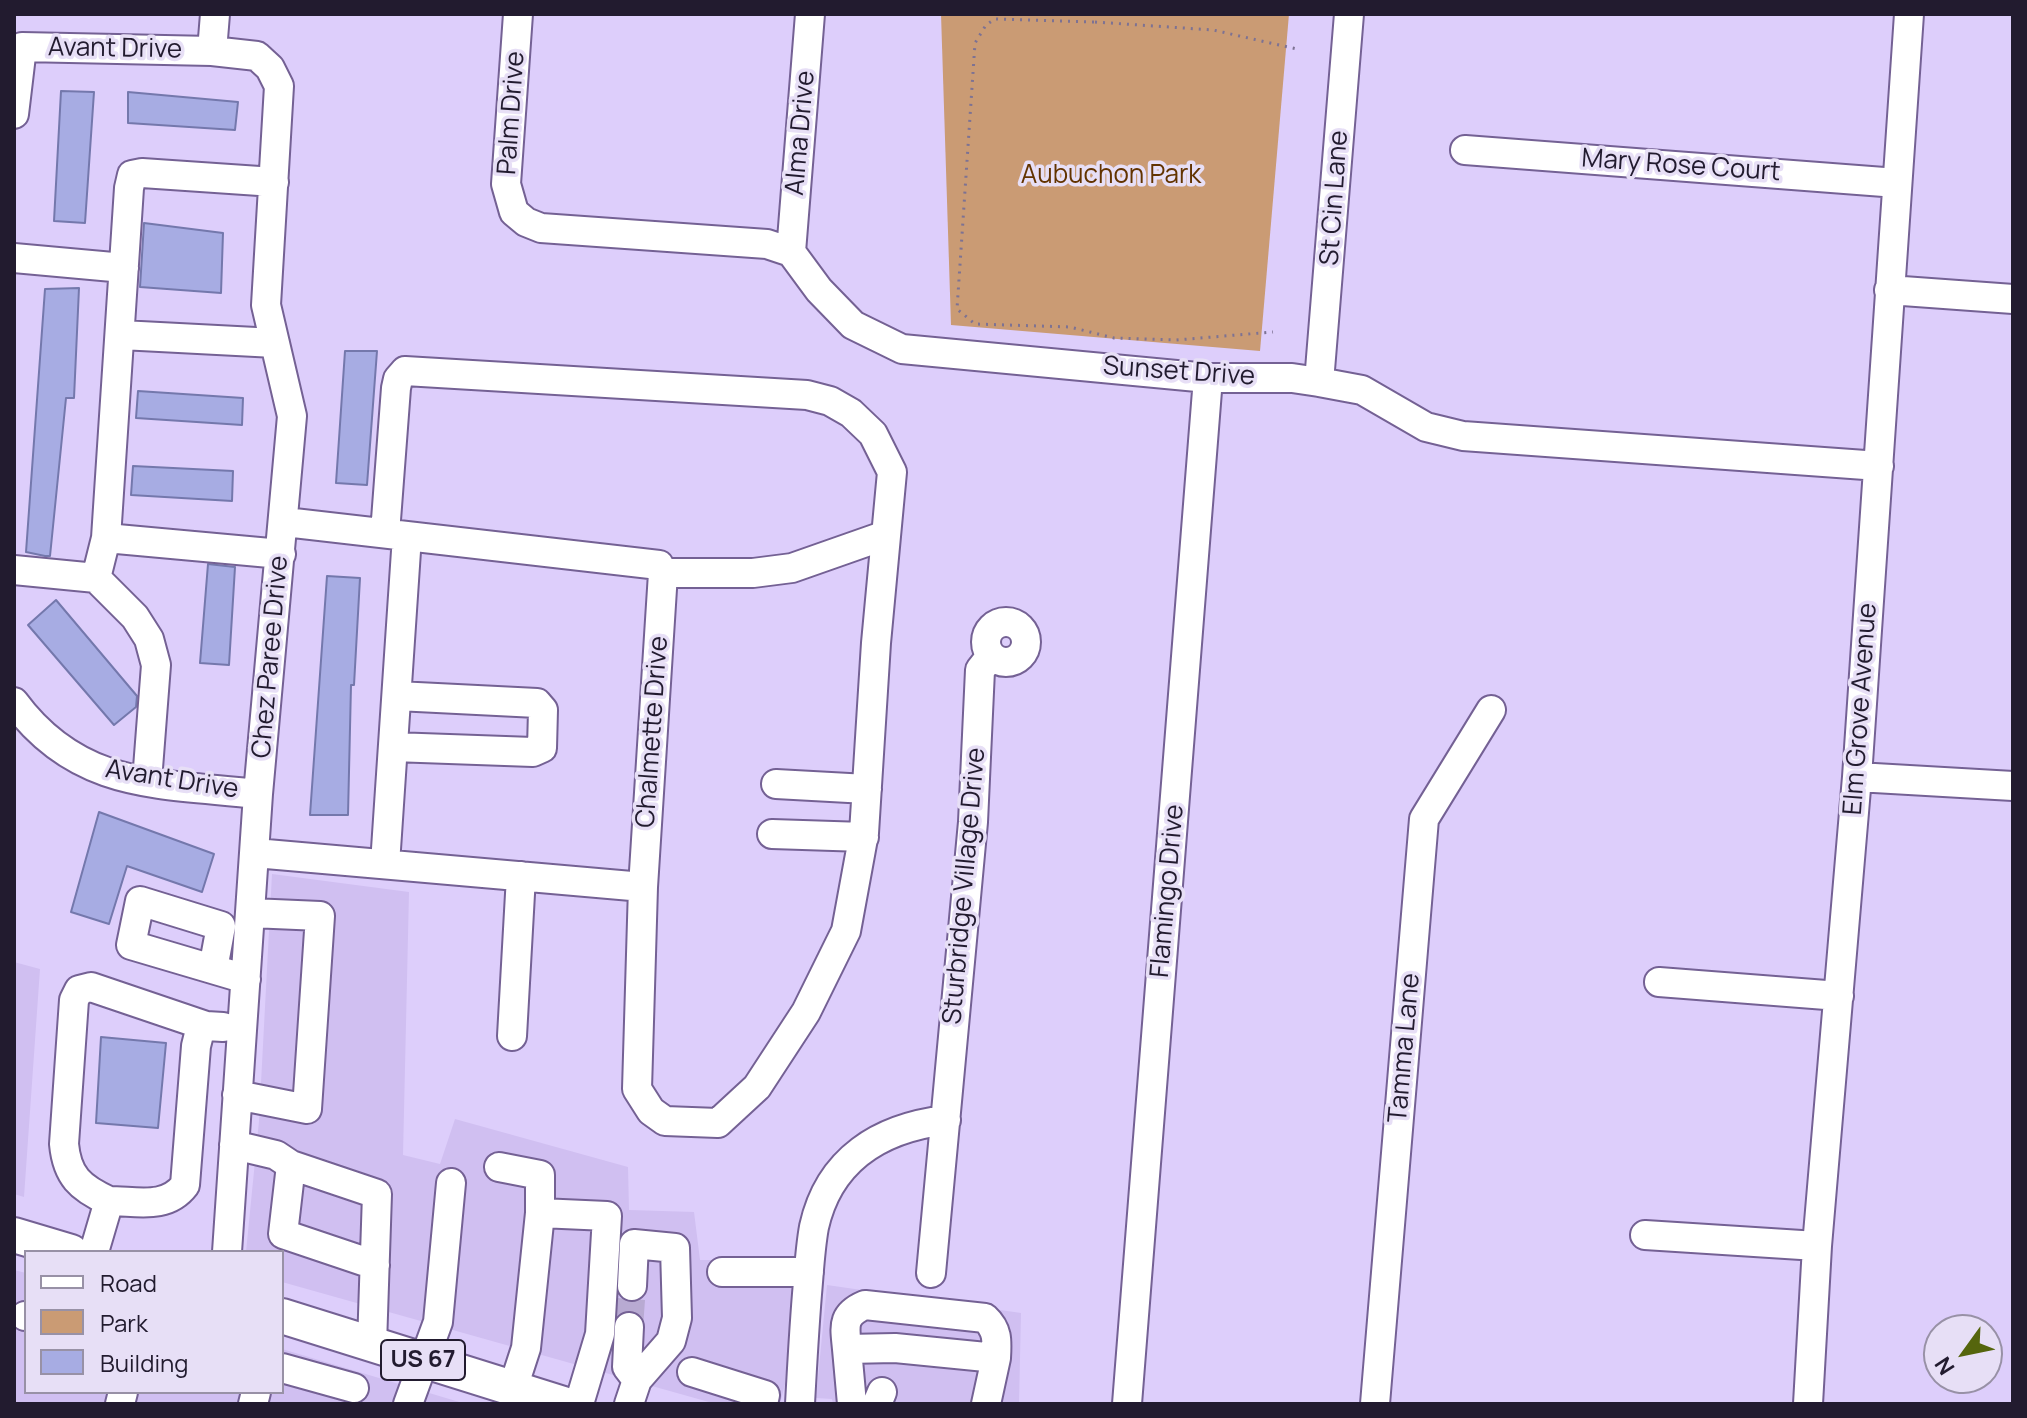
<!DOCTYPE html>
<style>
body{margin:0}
#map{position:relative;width:2027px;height:1418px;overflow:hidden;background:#ddcefb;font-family:Manrope,sans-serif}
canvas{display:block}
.frame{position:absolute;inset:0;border:16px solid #221b2f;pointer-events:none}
.legend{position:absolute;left:24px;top:1250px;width:260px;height:144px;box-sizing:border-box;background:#e7dff6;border:2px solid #9891a6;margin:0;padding:10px 14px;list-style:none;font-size:24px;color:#221b2f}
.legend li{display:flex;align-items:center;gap:16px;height:40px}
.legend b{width:40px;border:2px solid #9891a6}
.north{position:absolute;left:1923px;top:1314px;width:80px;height:80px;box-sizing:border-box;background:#e7dff6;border:2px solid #9891a6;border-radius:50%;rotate:237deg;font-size:22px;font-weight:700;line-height:32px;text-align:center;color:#221b2f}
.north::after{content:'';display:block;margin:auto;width:28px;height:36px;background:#55650d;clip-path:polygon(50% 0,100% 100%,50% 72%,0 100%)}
</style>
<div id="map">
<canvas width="2027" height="1418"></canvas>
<div class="frame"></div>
<ul class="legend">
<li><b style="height:10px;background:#fff"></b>Road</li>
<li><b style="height:22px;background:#ca9b74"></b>Park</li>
<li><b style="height:22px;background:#a7ace3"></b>Building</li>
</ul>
<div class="north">N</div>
</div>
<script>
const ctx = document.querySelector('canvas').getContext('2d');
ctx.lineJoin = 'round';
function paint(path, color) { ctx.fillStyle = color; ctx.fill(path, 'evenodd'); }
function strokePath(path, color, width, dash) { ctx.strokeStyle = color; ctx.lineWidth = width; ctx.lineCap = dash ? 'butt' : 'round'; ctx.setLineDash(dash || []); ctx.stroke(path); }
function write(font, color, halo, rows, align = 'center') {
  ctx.font = font + ' Manrope,sans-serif'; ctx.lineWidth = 7; ctx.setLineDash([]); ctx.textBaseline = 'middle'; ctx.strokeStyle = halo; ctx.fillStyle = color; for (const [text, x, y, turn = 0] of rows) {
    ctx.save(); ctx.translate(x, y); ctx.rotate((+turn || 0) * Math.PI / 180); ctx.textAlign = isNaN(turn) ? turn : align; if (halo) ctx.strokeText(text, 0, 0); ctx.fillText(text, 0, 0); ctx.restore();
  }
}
const built = new Path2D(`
 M272,874L409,892L403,1155L440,1164L455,1119L628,1167L629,1210L694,1212L700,1260H795L785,1384L780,1404H716L282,1282V1252H246L259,1121Z
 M14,962L40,969L24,1197L14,1194Z
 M14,1270L26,1273V1392H282V1349L466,1404H14Z
 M827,1285L1021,1313L1019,1404H833L832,1399L816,1398Z`);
const green = new Path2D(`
 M941,14H1289L1260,351L951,325Z`);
const building = new Path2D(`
 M61,91L94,92L85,223L54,221Z
 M128,92L238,102L235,130L128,123Z
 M144,223L223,233L221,293L140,287Z
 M79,288L74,398H66L50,556H45L26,552L45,289Z
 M345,351H377L367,485L336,483Z
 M138,391L243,398L242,425L136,418Z
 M133,466L233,471L232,501L131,495Z
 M208,564L235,567L229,665L200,663Z
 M327,576L360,578L354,685H351L348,815H310Z
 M56,600L137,696L136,707L114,725L28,625Z
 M99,812L214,854L202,892L127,866L109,924L71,912Z
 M101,1037L166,1043L158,1128L96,1123Z`);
const minorTunnel = new Path2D(`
 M629,1327L632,1286`);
const path = new Path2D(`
 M1094,14V22L995,19L986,25L975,43L957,309L975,324L1070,327L1114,338L1176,340L1273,332
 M1095,22L1213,30L1297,49`);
const minor = new Path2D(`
 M518,14L506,184L514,212L526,222L541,228L767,244L791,252L819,290L853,325L902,349L1208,378H1292L1319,382L1362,390L1426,427L1463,436L1879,466
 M212,51L215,14
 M14,114L22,47L212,51L257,56L270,68L279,86L266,305L292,416L258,794L227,1252
 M1465,150L1897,183
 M791,252L810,14
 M14,258L124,268
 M1889,290L2013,299
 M121,335L275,343
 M1319,382L1349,14
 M385,533L396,388L398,379L405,371L807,395L830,401L851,413L873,434L892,472L876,643L864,833L846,931L806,1012L757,1087L718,1123L665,1121L651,1111L637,1089L643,887
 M106,538L281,554
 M14,570L96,578L135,617L149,639L156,665L147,781
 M663,573H753L792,568L886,535
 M96,578L106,538L129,188L132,175L142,173L274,182
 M986 642a20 20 0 1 1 40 0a20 20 0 1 1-40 0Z
 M14,702C79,790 160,783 258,794
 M393,747L533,752L542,748L543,710L537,703L397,696
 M1857,777L2013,786
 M776,784L867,789
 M772,834L864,837
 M255,853L643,887L663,573L659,565L285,522
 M385,864L407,536
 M213,969L221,926L140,901L131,945L246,979
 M1659,982L1839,996
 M512,1036L521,876
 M237,1095L307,1109L320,916L251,913
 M234,1145L276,1155L291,1165L377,1194L372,1345
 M291,1165L283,1234L375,1265
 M499,1167L540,1175V1213
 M109,1201C80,1188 67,1176 64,1144L74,1000L79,990L91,987L206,1026
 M1645,1235L1817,1246
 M94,1252L109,1201C137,1201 166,1210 185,1185L196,1046L199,1034L206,1026L223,1027
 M722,1272H809
 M931,1273L973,822L980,670L991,656
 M25,1316H26
 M629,1327L627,1367L637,1380
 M847,1349C845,1327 841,1315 865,1305L985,1318C998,1330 997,1341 996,1358
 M282,1368L354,1388
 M692,1372L765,1395L763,1404
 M513,1388L526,1348L540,1213L607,1216L600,1334L579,1404
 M120,1404L123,1392
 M253,1404L256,1392
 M408,1404L438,1322L451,1183
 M629,1404L637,1380L671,1341L677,1318L675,1248L634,1244L632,1286
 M800,1404C802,1367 804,1331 807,1294C809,1272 810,1249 814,1227C829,1159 880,1128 946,1120
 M852,1404L847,1349L895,1348L996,1358L986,1404
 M877,1404L882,1392
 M1127,1404L1208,378
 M1375,1404L1424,819L1491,710
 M1808,1404L1817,1246L1857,777L1909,14`);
const major = new Path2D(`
 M14,1235L71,1252
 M282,1316L563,1404`);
const shields = [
 [423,1360,84]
];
const shieldNames = [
 ["US 67",423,1360]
];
const streetNames = [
 ["Avant Drive",115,49,1],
 ["Palm Drive",512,113,-86],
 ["Alma Drive",801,133,-85],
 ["Mary Rose Court",1681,166,4],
 ["St Cin Lane",1335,198,-86],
 ["Sunset Drive",1179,372,4],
 ["Chez Paree Drive",271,657,-85],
 ["Elm Grove Avenue",1861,709,-86],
 ["Chalmette Drive",653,732,-86],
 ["Avant Drive",172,780,9],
 ["Sturbridge Village Drive",965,886,-85],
 ["Flamingo Drive",1168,891,-85],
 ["Tamma Lane",1405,1048,-85]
];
const parkNames = [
 ["Aubuchon Park",1111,176]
];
paint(built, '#d0bff1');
paint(green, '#ca9b74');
paint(building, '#a7ace3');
strokePath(building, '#7478ac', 2);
strokePath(minorTunnel, '#b8aad2', 28, [28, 14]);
strokePath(minor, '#746194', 32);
strokePath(major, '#746194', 38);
strokePath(path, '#7d7293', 3, [2, 6]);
strokePath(minor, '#fff', 28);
strokePath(major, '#fff', 34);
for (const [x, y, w] of shields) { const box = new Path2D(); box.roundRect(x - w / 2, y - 20, w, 40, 6); ctx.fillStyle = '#e7dff6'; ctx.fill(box); strokePath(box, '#221b2f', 2); }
write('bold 24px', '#221b2f', null, shieldNames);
write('26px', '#221b2f', '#e7dff6', streetNames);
write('26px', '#623300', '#e7dff6', parkNames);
</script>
